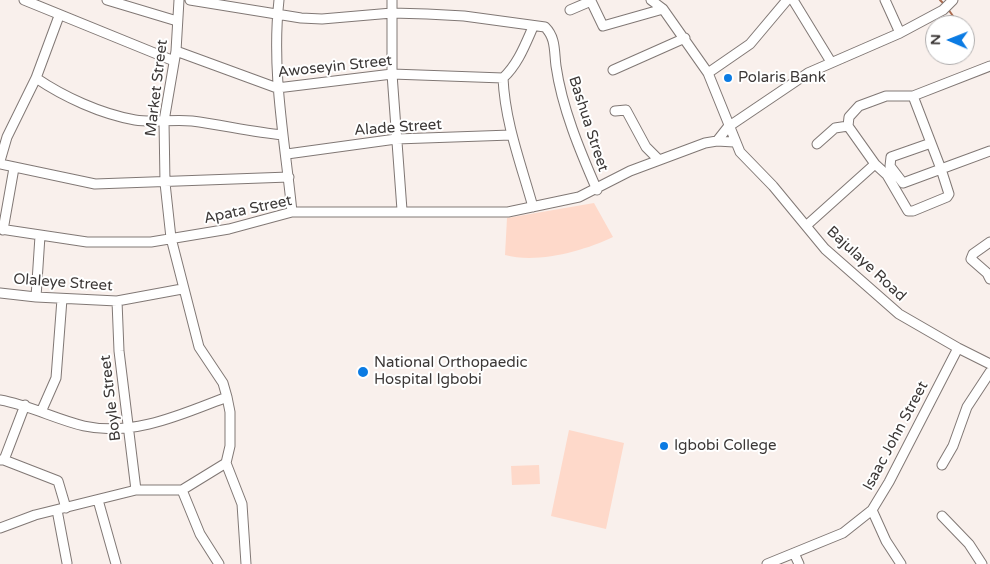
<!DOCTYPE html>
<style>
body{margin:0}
#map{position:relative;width:990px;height:564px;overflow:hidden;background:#f9f0ec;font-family:"Varela Round",sans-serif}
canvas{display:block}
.north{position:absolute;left:925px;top:15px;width:50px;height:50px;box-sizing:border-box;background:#fff;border:1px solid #b1afaf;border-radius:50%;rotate:271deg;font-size:14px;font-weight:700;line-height:20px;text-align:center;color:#3c3837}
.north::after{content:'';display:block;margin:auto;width:18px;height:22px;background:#0b7be3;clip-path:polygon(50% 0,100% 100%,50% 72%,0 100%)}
</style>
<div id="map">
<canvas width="990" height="564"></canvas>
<div class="north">N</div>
</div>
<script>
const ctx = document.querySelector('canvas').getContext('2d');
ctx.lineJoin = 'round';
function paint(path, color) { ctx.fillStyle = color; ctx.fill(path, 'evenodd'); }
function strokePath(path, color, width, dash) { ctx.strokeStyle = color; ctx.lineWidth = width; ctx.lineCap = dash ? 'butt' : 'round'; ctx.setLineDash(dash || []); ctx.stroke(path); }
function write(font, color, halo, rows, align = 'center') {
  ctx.font = font + ' "Varela Round",sans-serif'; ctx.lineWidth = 4; ctx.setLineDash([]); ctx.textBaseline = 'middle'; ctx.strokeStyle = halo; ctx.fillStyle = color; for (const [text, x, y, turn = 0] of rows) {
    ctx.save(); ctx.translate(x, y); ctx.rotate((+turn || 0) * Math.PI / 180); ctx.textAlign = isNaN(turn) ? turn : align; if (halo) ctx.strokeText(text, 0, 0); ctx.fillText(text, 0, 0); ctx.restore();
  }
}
const green = new Path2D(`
 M594,203L613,237C584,251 537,264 505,255L507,218Z
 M569,430L624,443L606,529L551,516Z
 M539,465L540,484L512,485L511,466Z`);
const stream = new Path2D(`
 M940,0L945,5
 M948,9L958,23`);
const minor = new Path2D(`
 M24,0L174,61
 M107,0L177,21
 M179,0L176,51L164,121L165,183L171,238L199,347L223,383L227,397L230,412V446L226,463L242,504L246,564
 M190,0L301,18L322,19L392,13L427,14L464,16L545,27C556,38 554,51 556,66C562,108 580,151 597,190
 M279,0C271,72 285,141 292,212
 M392,0V74L402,210
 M651,0L663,9L708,73L740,152L773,186L825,249L899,314L958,348L990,364
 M793,0L831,62
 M885,0L900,33
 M570,10L591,1L603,26L663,9
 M176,51L277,88L392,74L503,78
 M613,70L685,38
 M708,73L750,44L787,0
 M36,78C64,97 101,114 135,120C153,123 173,119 192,121C223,125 252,132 283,135
 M913,96L941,169L903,183L890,166L891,157L931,143
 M615,111L626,110L646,147L659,160
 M717,141L728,127L808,73L900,33L943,10L953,0
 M817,144L835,128L848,126
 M287,154L396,139L511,135
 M0,161L7,137L36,78L59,16
 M0,164L95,184L289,177
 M875,164L887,175L908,211H913L947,197L949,194L941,169L990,151
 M533,207C521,164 505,123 503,78C518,64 525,45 533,27
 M807,225L875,164L848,126L849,117L859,106L886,96H913L990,66
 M0,229L87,242H151L229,229L292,212H508L579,197L630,171L705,143L717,141L734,142
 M3,230L14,168
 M990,242L973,254L971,259L987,273L990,279
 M0,293L36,297L117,301L182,289
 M36,297L40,236
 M117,301L119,351L136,490
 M0,400C29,405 55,419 84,426C134,437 182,414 227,397
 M41,412L56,378L62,299
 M0,460H4L25,405
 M4,460L58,481L66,508
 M942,465L953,446L967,407L990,372
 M182,490L200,534L219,564
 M98,500L116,564
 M57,510L67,563
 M872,510L886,541L901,564
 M942,516L969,544L982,564
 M0,528L35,515L136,490H182L226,463
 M794,553L799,564
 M767,564L843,533L872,510L889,482L958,348`);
const markers = [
 [728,78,5,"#0b7be3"],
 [363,372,6,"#0b7be3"],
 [664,446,5,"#0b7be3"]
];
const streetNames = [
 ["Awoseyin Street",335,67,-6],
 ["Market Street",157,88,-83],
 ["Bashua Street",588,124,72],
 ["Alade Street",398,128,-4],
 ["Apata Street",248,210,-12],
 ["Bajulaye Road",866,264,43],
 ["Olaleye Street",63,283,4],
 ["Boyle Street",111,398,-97],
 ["Isaac John Street",896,436,-62]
];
const poiNames = [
 ["Polaris Bank",738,78],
 ["National Orthopaedic",374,363],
 ["Hospital Igbobi",374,380],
 ["Igbobi College",674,446]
];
paint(green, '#fed9ca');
strokePath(stream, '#aa6a4e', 2);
strokePath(minor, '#817875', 11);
strokePath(minor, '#fff', 9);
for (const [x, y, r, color] of markers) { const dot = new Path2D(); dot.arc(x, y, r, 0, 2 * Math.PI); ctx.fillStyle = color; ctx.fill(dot); strokePath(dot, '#fff', 2); }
write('15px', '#3c3837', '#fff', streetNames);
write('15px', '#3c3837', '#fff', poiNames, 'left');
</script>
